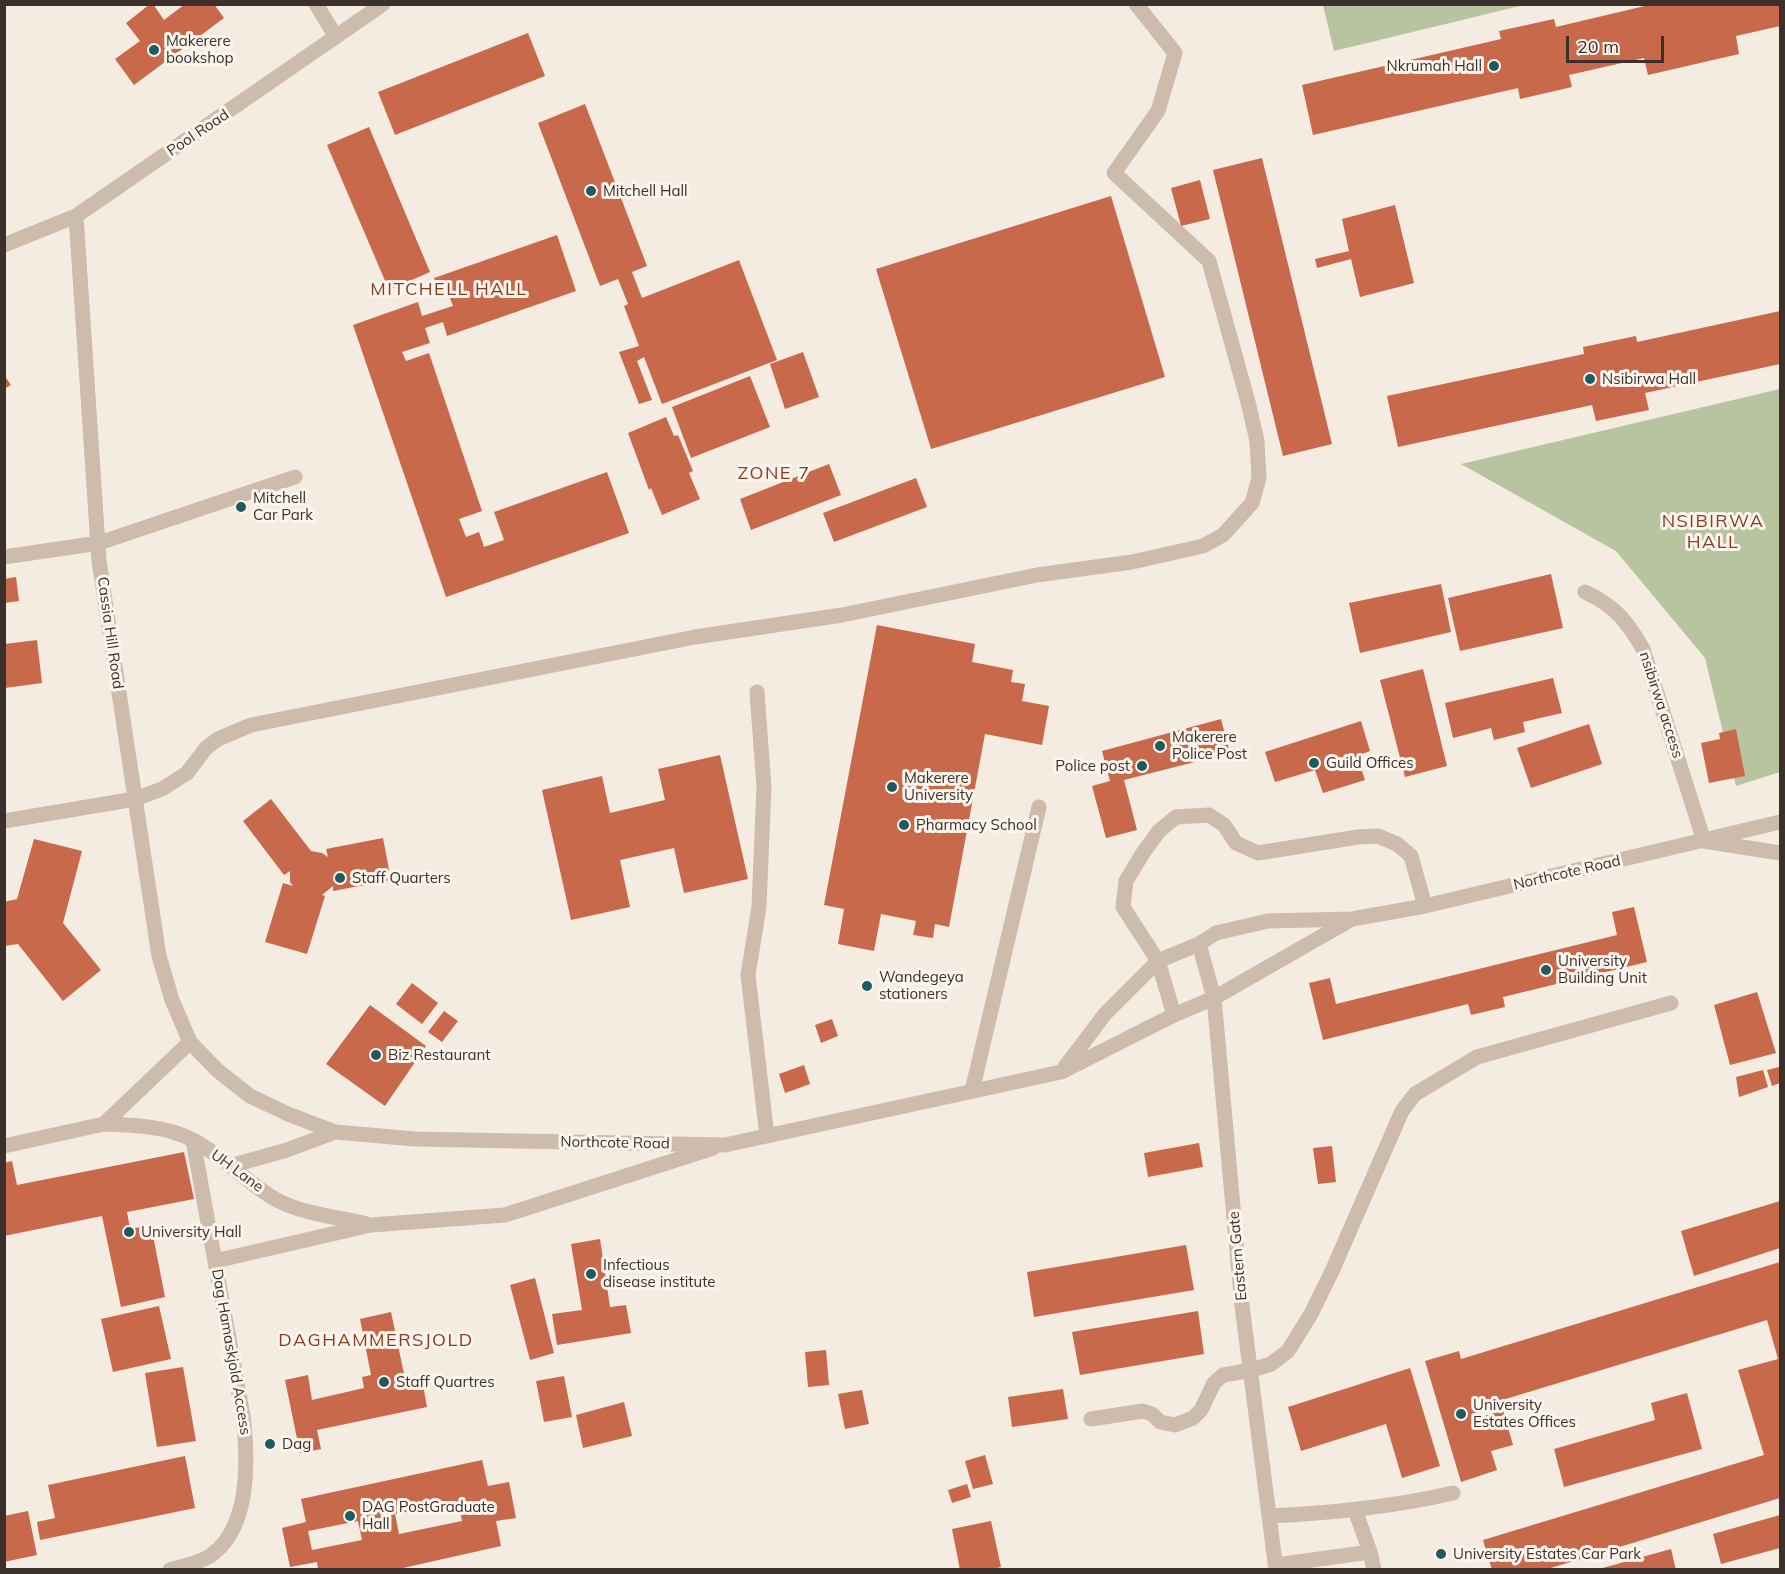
<!DOCTYPE html>
<style>
body{margin:0}
#map{position:relative;width:1785px;height:1574px;overflow:hidden;background:#f4ebe1;font-family:Mulish,sans-serif}
canvas{display:block}
.frame{position:absolute;inset:0;border:6px solid #3b302b;pointer-events:none}
.scale{position:absolute;left:1566px;top:36px;width:98px;height:27px;box-sizing:border-box;border:3px solid #3b302b;border-top:0;padding-left:8px;font-size:18px;line-height:21px;white-space:nowrap;color:#3b302b;-webkit-text-stroke:4px #fbf5ee;paint-order:stroke}
</style>
<div id="map">
<canvas width="1785" height="1574"></canvas>
<div class="frame"></div>
<div class="scale">20 m</div>
</div>
<script>
const ctx = document.querySelector('canvas').getContext('2d');
ctx.lineJoin = 'round';
function paint(path, color) { ctx.fillStyle = color; ctx.fill(path, 'evenodd'); }
function strokePath(path, color, width, dash) { ctx.strokeStyle = color; ctx.lineWidth = width; ctx.lineCap = dash ? 'butt' : 'round'; ctx.setLineDash(dash || []); ctx.stroke(path); }
function write(font, color, halo, rows, align = 'center') {
  ctx.font = font + ' Mulish,sans-serif'; ctx.lineWidth = 6; ctx.setLineDash([]); ctx.textBaseline = 'middle'; ctx.strokeStyle = halo; ctx.fillStyle = color; for (const [text, x, y, turn = 0] of rows) {
    ctx.save(); ctx.translate(x, y); ctx.rotate((+turn || 0) * Math.PI / 180); ctx.textAlign = isNaN(turn) ? turn : align; if (halo) ctx.strokeText(text, 0, 0); ctx.fillText(text, 0, 0); ctx.restore();
  }
}
const green = new Path2D(`
 M1323,5V4L1524,5L1334,51Z
 M1780,389V772L1736,786L1705,658L1616,551L1461,464Z`);
const building = new Path2D(`
 M150,4H153L164,20L185,4H214L224,18L134,85L115,59L140,41L126,23Z
 M1653,4H1780V26L1736,36L1739,54L1648,75L1644,58L1569,75L1572,87L1520,99L1518,88L1313,135L1302,85L1501,39L1499,31L1554,19L1556,27Z
 M528,33L545,76L395,135L378,92Z
 M585,104L647,266L632,272L642,298L739,260L777,360L662,404L644,357L637,361L652,400L639,404L619,352L639,346L624,306L628,304L618,279L600,286L538,123Z
 M369,127L430,272L389,290L327,145Z
 M1262,158L1332,444L1283,456L1213,170Z
 M1200,180L1210,219L1181,226L1171,188Z
 M1111,196L1165,377L931,449L876,269Z
 M1395,205L1414,283L1360,297L1351,259L1317,268L1315,259L1349,251L1342,219Z
 M557,235L576,291L447,336L443,322L425,328L430,343L402,352L406,361L429,353L482,511L459,519L466,537L479,532L484,547L504,540L494,512L607,472L629,533L446,597L353,325L418,302L422,316L453,306L447,290L439,293L434,278Z
 M1780,311V364L1645,393L1649,410L1596,421L1592,405L1398,447L1387,396L1584,354L1583,347L1636,336L1637,342Z
 M803,352L819,397L785,409L770,364Z
 M4,375L11,385L4,389Z
 M750,376L770,427L691,458L672,407Z
 M666,417L674,436L678,435L693,471L689,473L700,499L662,515L651,488L649,490L628,433Z
 M829,464L841,495L751,530L740,499Z
 M916,478L927,507L834,542L823,513Z
 M1551,574L1563,628L1460,651L1448,598Z
 M16,577L19,601L4,603V579Z
 M1441,584L1451,632L1360,653L1349,603Z
 M877,625L975,644L972,662L1013,670L1011,682L1025,684L1022,701L1049,706L1042,745L985,734L949,927L935,924L933,938L913,935L916,921L881,914L874,951L838,944L844,909L824,905Z
 M37,640L42,683L5,688V644Z
 M1423,669L1447,766L1405,777L1380,680Z
 M1553,678L1562,713L1523,722L1525,732L1494,740L1491,728L1453,738L1445,703Z
 M1221,719L1230,753L1124,780L1137,830L1106,838L1092,786L1110,781L1102,751Z
 M1361,721L1370,751L1357,756L1365,780L1323,793L1315,770L1275,782L1265,752Z
 M1589,724L1602,764L1531,788L1517,748Z
 M1736,729L1745,776L1709,783L1701,743L1720,739L1719,733Z
 M720,755L748,879L684,893L674,848L620,860L630,907L571,920L542,790L602,776L610,813L665,800L658,769Z
 M271,799L311,851L322,853L328,857L326,849L383,838L391,880L333,891V886L322,895L325,896L307,954L265,942L283,883L293,886L290,882V871L284,875L243,821Z
 M34,839L82,851L63,923L101,970L63,1001L18,944L4,946V902L17,899Z
 M1634,907L1647,962L1503,997L1505,1007L1471,1015L1468,1004L1323,1040L1309,983L1330,978L1336,1004L1617,935L1612,912Z
 M412,983L438,1003L422,1024L396,1004Z
 M1757,992L1776,1053L1730,1065L1714,1005Z
 M370,1005L426,1046L385,1106L326,1064Z
 M444,1011L458,1021L442,1042L428,1032Z
 M832,1019L838,1036L821,1043L815,1025Z
 M804,1065L810,1084L785,1093L779,1074Z
 M1779,1067L1780,1083L1772,1086L1767,1070Z
 M1763,1070L1768,1087L1739,1097L1736,1077Z
 M1199,1143L1203,1167L1148,1177L1144,1153Z
 M1332,1146L1336,1182L1318,1184L1313,1148Z
 M184,1152L194,1199L127,1212L130,1229L151,1225L165,1297L121,1307L102,1216L4,1236V1163L12,1161L17,1185Z
 M1780,1201V1248L1694,1276L1681,1231Z
 M600,1239L610,1307L626,1305L631,1333L557,1345L552,1314L582,1310L571,1244Z
 M1186,1245L1194,1290L1034,1317L1027,1272Z
 M1780,1262V1498L1544,1570H1492L1483,1540L1764,1455L1738,1370L1778,1359L1767,1320L1479,1407L1482,1417L1503,1410L1513,1445L1491,1451L1497,1470L1461,1482L1425,1361L1459,1351L1461,1359Z
 M535,1278L554,1353L530,1360L510,1285Z
 M159,1306L171,1359L113,1372L101,1319Z
 M1198,1311L1204,1354L1080,1375L1072,1332Z
 M391,1312L407,1388L423,1385L427,1407L317,1430L321,1449L300,1453L285,1380L308,1375L312,1400L364,1388L362,1377L371,1375L360,1319Z
 M826,1350L829,1385L808,1387L805,1352Z
 M183,1367L196,1441L157,1447L145,1373Z
 M1410,1368L1440,1466L1402,1478L1386,1424L1301,1451L1288,1407Z
 M564,1376L572,1417L544,1422L536,1381Z
 M1063,1389L1068,1419L1012,1427L1008,1397Z
 M862,1390L869,1424L845,1429L838,1394Z
 M1687,1393L1702,1449L1564,1487L1554,1449L1655,1420L1651,1403Z
 M624,1402L632,1436L583,1448L576,1415Z
 M985,1455L993,1484L973,1489L965,1461Z
 M185,1456L195,1508L40,1540L37,1522L55,1518L48,1485Z
 M482,1460L488,1486L509,1482L516,1518L496,1521L501,1546L394,1570H318L317,1562L290,1567L282,1528L306,1522L301,1499ZM458,1502L462,1521L399,1534L395,1514ZM358,1521L362,1540L312,1550L308,1531Z
 M967,1484L971,1497L952,1503L948,1490Z
 M28,1511L37,1555L4,1562V1516Z
 M1780,1515V1548L1721,1564L1713,1534Z
 M991,1521L1001,1567L989,1570H960L952,1529Z
 M1671,1549L1676,1570H1599V1569Z`);
const minor = new Path2D(`
 M316,4L336,37
 M76,216L99,561L159,956L172,1000L190,1042L217,1070L250,1096L288,1114L335,1132L415,1139L725,1145L1061,1072L1174,1015L1214,998L1352,919
 M4,245L76,216L383,4
 M4,557L99,543L295,477
 M1585,592C1615,606 1627,621 1643,649L1704,841L1780,853
 M757,692L764,787L759,907L748,975L767,1136
 M4,821L135,799L162,789L187,773L206,748L218,739L251,725L695,637L842,615L1037,575L1132,562L1203,546L1223,535L1252,503L1259,478L1257,441L1248,402L1209,261L1114,173L1158,111L1175,53L1136,4
 M1199,944L1214,998L1242,1306L1276,1570
 M1174,1015L1158,961L1123,907L1126,881L1143,853L1159,831L1176,817L1209,815L1224,825L1236,843L1258,853L1358,837L1378,836L1397,844L1411,856L1425,906
 M1065,1067L1105,1014L1158,961L1199,944L1216,933L1268,921L1352,919L1425,906L1780,822
 M972,1091L1039,807
 M104,1124C134,1125 166,1126 193,1140C223,1156 246,1182 275,1199C302,1214 338,1217 367,1224
 M4,1146L104,1124L190,1042
 M230,1166L287,1150L335,1132
 M215,1261L371,1225L505,1215L713,1148
 M1091,1419L1143,1411L1152,1414L1160,1422L1175,1425L1193,1418L1201,1410L1214,1383L1223,1375L1252,1370L1271,1364L1288,1351L1311,1314L1333,1269L1402,1111L1415,1094L1477,1057L1671,1003
 M1355,1510L1370,1552
 M1271,1516C1332,1513 1393,1507 1453,1493
 M1276,1565L1370,1552L1374,1570
 M170,1570C183,1566 199,1563 210,1556C251,1528 248,1458 243,1416L193,1140`);
const markers = [
 [154,50,6,"#1f5a5e"],
 [1494,66,6,"#1f5a5e"],
 [591,191,6,"#1f5a5e"],
 [1590,379,6,"#1f5a5e"],
 [241,507,6,"#1f5a5e"],
 [1160,746,6,"#1f5a5e"],
 [1314,763,6,"#1f5a5e"],
 [1142,766,6,"#1f5a5e"],
 [892,787,6,"#1f5a5e"],
 [904,825,6,"#1f5a5e"],
 [340,878,6,"#1f5a5e"],
 [1546,970,6,"#1f5a5e"],
 [867,986,6,"#1f5a5e"],
 [376,1055,6,"#1f5a5e"],
 [129,1232,6,"#1f5a5e"],
 [591,1274,6,"#1f5a5e"],
 [384,1382,6,"#1f5a5e"],
 [1461,1414,6,"#1f5a5e"],
 [270,1444,6,"#1f5a5e"],
 [350,1516,6,"#1f5a5e"],
 [1441,1554,6,"#1f5a5e"]
];
const poiNames = [
 ["Makerere",166,41],
 ["bookshop",166,58],
 ["Nkrumah Hall",1482,66,"right"],
 ["Mitchell Hall",603,191],
 ["Nsibirwa Hall",1602,379],
 ["Mitchell",253,498],
 ["Car Park",253,515],
 ["Makerere",1172,737],
 ["Police Post",1172,754],
 ["Guild Offices",1326,763],
 ["Police post",1130,766,"right"],
 ["Makerere",904,778],
 ["University",904,795],
 ["Pharmacy School",916,825],
 ["Staff Quarters",352,878],
 ["University",1558,961],
 ["Building Unit",1558,978],
 ["Wandegeya",879,977],
 ["stationers",879,994],
 ["Biz Restaurant",388,1055],
 ["University Hall",141,1232],
 ["Infectious",603,1265],
 ["disease institute",603,1282],
 ["Staff Quartres",396,1382],
 ["University",1473,1405],
 ["Estates Offices",1473,1422],
 ["Dag",282,1444],
 ["DAG PostGraduate",362,1507],
 ["Hall",362,1524],
 ["University Estates Car Park",1453,1554]
];
const streetNames = [
 ["Pool Road",198,133,-34],
 ["Cassia Hill Road",110,633,82],
 ["nsibirwa access",1661,705,72],
 ["Northcote Road",1567,873,-13],
 ["Northcote Road",615,1143,1],
 ["UH Lane",237,1171,36],
 ["Eastern Gate",1238,1256,-95],
 ["Dag Hamaskjold Access",231,1352,80]
];
const quarterNames = [
 ["MITCHELL HALL",449,290],
 ["ZONE 7",774,474],
 ["NSIBIRWA",1713,522],
 ["HALL",1713,543],
 ["DAGHAMMERSJOLD",376,1341]
];
paint(green, '#b8c4a0');
paint(building, '#c8694b');
strokePath(minor, '#cdbbac', 15);
for (const [x, y, r, color] of markers) { const dot = new Path2D(); dot.arc(x, y, r, 0, 2 * Math.PI); ctx.fillStyle = color; ctx.fill(dot); strokePath(dot, '#fbf5ee', 2); }
write('15px', '#3b302b', '#fbf5ee', poiNames, 'left');
write('15px', '#3b302b', '#fbf5ee', streetNames);
ctx.letterSpacing = '1.5px';
write('18px', '#8c3b22', '#fbf5ee', quarterNames);
ctx.letterSpacing = '0px';
</script>
